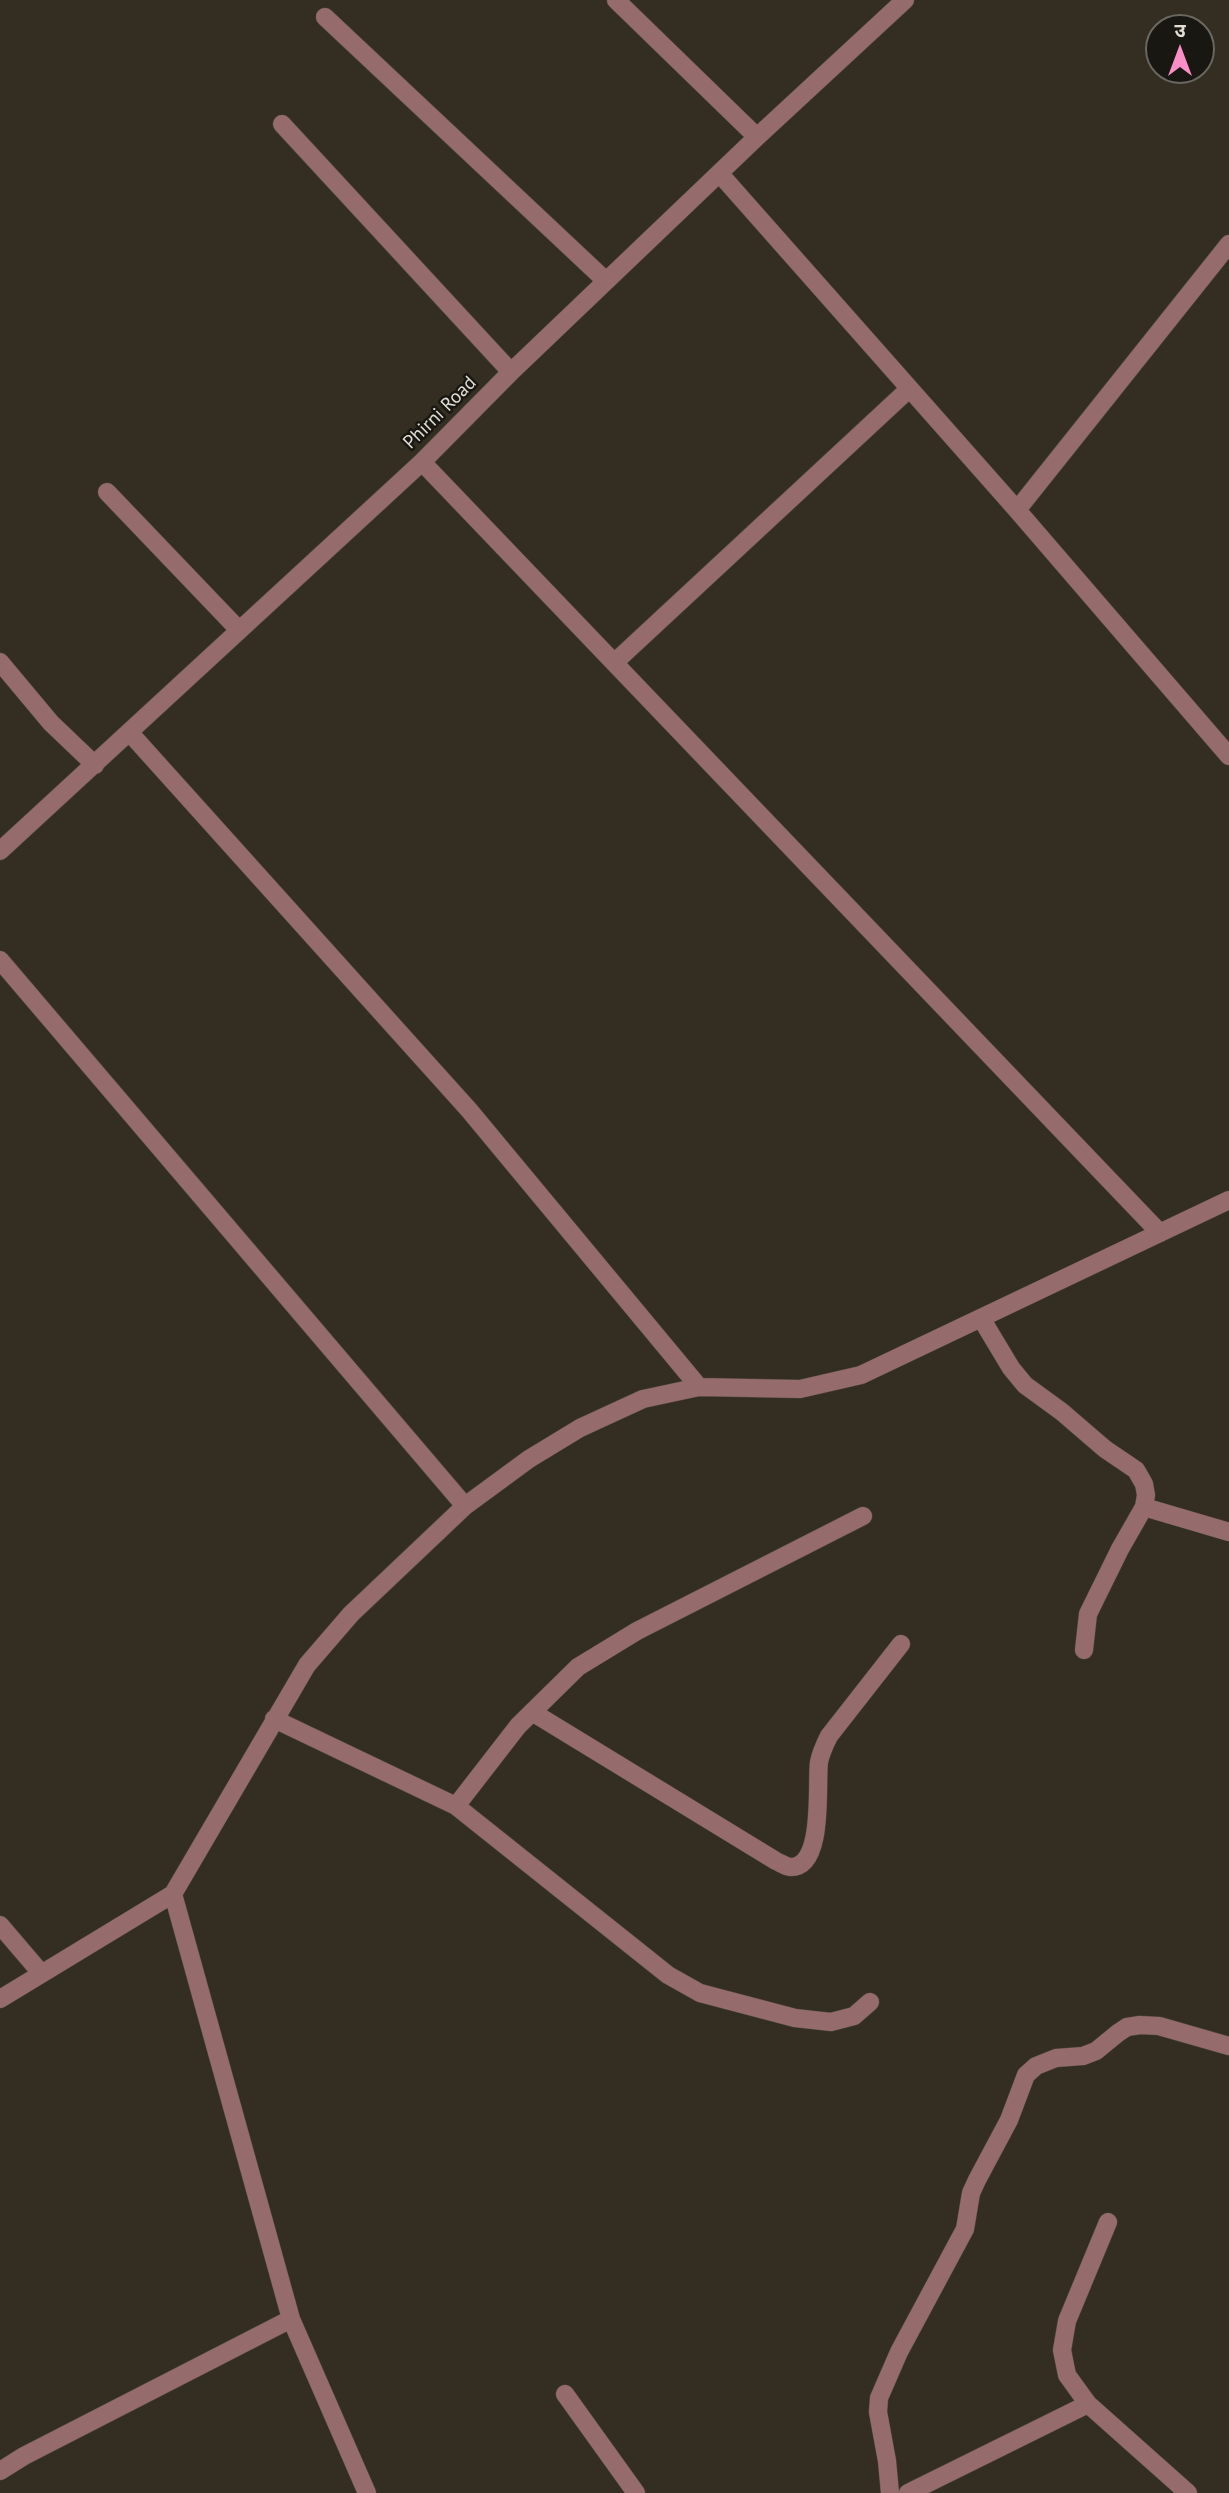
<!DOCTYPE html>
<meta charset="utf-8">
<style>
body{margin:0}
#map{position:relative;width:1229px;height:2493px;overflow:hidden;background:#342e22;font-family:"PT Sans","Noto Sans Devanagari",sans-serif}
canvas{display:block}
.north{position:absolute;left:1145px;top:14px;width:70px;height:70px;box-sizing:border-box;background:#191711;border:2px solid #696760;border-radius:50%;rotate:0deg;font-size:19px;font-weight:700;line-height:28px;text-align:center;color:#e2ded6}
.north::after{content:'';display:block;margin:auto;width:24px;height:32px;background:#fa8fc6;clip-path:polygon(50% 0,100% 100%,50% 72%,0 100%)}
</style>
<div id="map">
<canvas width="1229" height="2493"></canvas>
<div class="north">उ</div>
</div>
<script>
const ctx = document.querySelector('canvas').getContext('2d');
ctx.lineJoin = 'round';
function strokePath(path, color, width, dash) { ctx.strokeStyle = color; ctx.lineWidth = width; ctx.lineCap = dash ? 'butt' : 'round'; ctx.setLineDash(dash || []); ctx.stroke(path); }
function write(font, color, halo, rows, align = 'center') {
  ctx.font = font + ' "PT Sans",sans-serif'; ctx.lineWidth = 5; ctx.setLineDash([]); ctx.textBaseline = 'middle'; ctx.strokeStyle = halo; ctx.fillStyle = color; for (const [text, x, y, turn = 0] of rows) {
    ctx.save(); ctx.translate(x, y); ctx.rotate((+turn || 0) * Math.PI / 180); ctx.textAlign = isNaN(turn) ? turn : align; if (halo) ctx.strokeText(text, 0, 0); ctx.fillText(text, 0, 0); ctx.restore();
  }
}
const minor = new Path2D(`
 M616,0L757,137
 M325,17L606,281
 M282,124L511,372
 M720,174L1017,510L1229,756
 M422,462L1160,1233
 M107,492L239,630
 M1017,510L1229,244
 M0,662L51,723L95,765
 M615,662L909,389
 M130,733L469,1110L699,1387
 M0,851L422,462L511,372L757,137L905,0
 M0,960L465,1506
 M981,1318L1011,1368L1025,1385L1062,1412L1105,1449L1136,1470L1144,1484L1146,1495L1144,1507L1120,1549L1088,1614L1084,1650
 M1144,1507L1229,1532
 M532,1712L776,1861C781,1863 786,1867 791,1867C825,1867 816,1783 819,1762C821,1752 825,1744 829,1736L901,1644
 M274,1719L456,1806L668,1975L700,1993L795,2018L831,2022L854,2016L870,2002
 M456,1806L518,1726L578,1667L637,1631L863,1516
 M173,1894L291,2319L367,2493
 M0,1925L41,1973
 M0,1999L173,1894L307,1665L351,1614L465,1506L529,1459L580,1428L643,1399L699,1387L800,1389L861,1375L1229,1200
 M1108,2222L1067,2321L1062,2350L1067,2375L1088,2404L1188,2493
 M565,2394L636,2493
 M0,2471L24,2456L291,2319
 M890,2493L887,2461L878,2412L879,2398L899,2352L965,2229L971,2193L977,2180L1009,2120L1026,2075L1036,2066L1056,2058L1083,2056L1096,2051L1118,2033L1127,2027L1140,2025L1159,2026L1229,2046
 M908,2493L1088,2404`);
const streetNames = [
 ["Phirni Road",440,413,-45]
];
strokePath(minor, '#504a3f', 19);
strokePath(minor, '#956b6c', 18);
write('19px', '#e2ded6', '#191711', streetNames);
</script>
